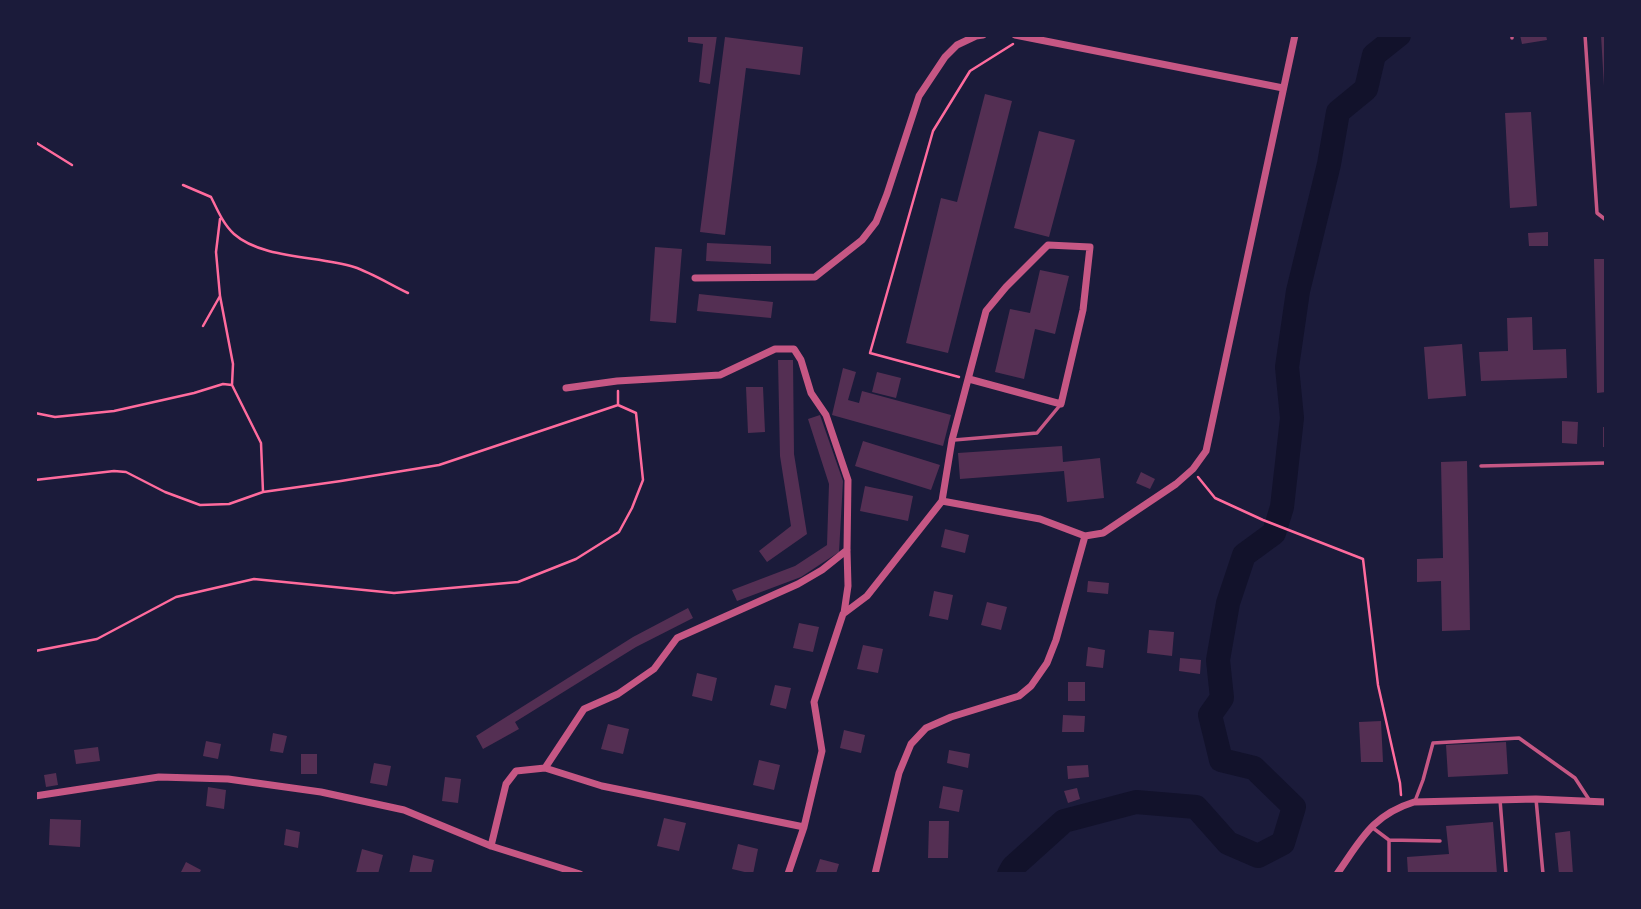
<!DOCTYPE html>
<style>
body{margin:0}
#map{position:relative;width:1641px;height:909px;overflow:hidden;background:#1b1b3a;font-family:Inter,sans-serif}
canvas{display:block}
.frame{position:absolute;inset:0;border:37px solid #1b1b3a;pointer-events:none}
</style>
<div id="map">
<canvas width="1641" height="909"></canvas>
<div class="frame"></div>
</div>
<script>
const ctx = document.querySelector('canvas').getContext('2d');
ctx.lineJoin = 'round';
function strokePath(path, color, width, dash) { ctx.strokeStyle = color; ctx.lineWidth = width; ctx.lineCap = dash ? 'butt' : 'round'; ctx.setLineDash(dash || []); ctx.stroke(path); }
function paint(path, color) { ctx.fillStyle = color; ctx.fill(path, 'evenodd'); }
const river = new Path2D(`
 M1009,874L1013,867L1064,821L1136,802L1196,807L1228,843L1258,856L1283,843L1294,807L1254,768L1221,760L1210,715L1222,698L1218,660L1228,603L1244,555L1274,533L1282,507L1292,418L1287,367L1298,291L1329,164L1338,112L1366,89L1374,55L1399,35`);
const building = new Path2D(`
 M688,35H717L710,84L699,82L703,44L688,42Z
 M1520,35H1546L1547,40L1522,44Z
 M1601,35H1606V86H1604Z
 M725,37L803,47L800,75L746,68L725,235L700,232Z
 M985,94L1012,101L948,353L906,343L941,198L957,202Z
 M1531,112L1537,206L1510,208L1505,113Z
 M1039,131L1075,140L1049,237L1014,228Z
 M1548,232V246H1529L1528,233Z
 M707,243L771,246V264L706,261Z
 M655,247L682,249L676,323L650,321Z
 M1594,259H1606V392L1597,393Z
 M1040,270L1069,276L1055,334L1035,329L1024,379L995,372L1010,309L1030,313Z
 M699,294L773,302L771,318L697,311Z
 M1532,317L1533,350L1566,349L1567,378L1481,381L1479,352L1508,351L1507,318Z
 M1462,344L1466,396L1428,399L1424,347Z
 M778,360H793L794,454L807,534L767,562L759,551L791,526L780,456Z
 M843,368L856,372L848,400L859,403L862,391L951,415L943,446L832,415Z
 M877,372L901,378L896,398L872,392Z
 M746,387H763L765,432L748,433Z
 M820,415L843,481L839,552L801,577L737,601L732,590L795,566L827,545L829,484L808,419Z
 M1562,421L1578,422L1577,444L1562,443Z
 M1603,427H1606V447H1603Z
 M863,441L940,465L931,490L855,466Z
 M1062,446L1063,462L1100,458L1104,498L1067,502L1064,471L960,479L958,453Z
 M1467,461L1470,630L1442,631L1441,581L1417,582V559L1443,558L1441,462Z
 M1141,472L1155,479L1150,489L1136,483Z
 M865,486L913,496L908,521L860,511Z
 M945,529L969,535L965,553L941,547Z
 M1088,581L1109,583L1108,594L1087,592Z
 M934,591L953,595L948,620L929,616Z
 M987,602L1007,607L1001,630L981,625Z
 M688,608L693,618L636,647L515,722L519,729L483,749L476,736L633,637Z
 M799,623L819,627L813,652L793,648Z
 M1149,630L1174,632L1172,656L1147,653Z
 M863,645L883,649L878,673L857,669Z
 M1088,647L1105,650L1103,668L1086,666Z
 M1180,658L1201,660L1200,674L1179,671Z
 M697,673L717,678L712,701L692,696Z
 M1068,682H1085V701H1068Z
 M775,685L791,688L786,709L770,705Z
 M1063,715L1085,716L1084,732H1062Z
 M1381,721L1383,762H1361L1359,722Z
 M608,724L629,729L623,754L601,749Z
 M844,730L865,735L861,753L840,748Z
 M273,733L287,736L283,753L270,751Z
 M206,741L221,744L218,759L203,756Z
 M1506,742L1508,774L1448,777L1446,745Z
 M98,747L100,761L76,764L74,750Z
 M949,750L970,754L968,768L947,763Z
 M301,754H317V774H301Z
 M759,760L780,765L774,790L753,785Z
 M374,763L391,766L387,786L370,783Z
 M1088,765L1089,777L1068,779L1067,766Z
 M56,773L58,785L46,787L44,775Z
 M445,777L461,779L458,803L442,801Z
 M943,786L963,790L959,812L939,808Z
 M208,787L226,790L224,809L206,806Z
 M1077,788L1080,799L1068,803L1064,791Z
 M664,818L686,823L679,851L657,846Z
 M50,819L81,820L80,847L49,845Z
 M929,821H949L948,858H928Z
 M1493,822L1497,874H1408L1407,857L1449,854L1446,826Z
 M286,829L300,832L298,848L284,845Z
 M1570,831L1573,874H1559L1555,833Z
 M738,844L758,849L753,874L732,869Z
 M362,849L383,855L378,874L356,873Z
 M413,855L434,860L431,874H409Z
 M820,859L839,864L836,874H815Z
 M186,862L201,870L199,874H180Z`);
const path = new Path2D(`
 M35,142L72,165
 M183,185L211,197C217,209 223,224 234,234C262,259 319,256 354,267C372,273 391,285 408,293
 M220,296L233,364L232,385L261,443L263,492
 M203,326L220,296L216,252L220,219
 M959,377L870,353L933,131L970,71L1013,44
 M35,413L55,417L114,411L194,393L223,384L232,385
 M1198,477L1215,498L1263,520L1363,559L1378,685L1400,783L1401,795
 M35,480L114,471L126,472L165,492L200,505L229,504L263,492L341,481L439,465L618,405V391
 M35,651L97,639L176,597L254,579L394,593L518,582L576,559L619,532L632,508L643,480L636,413L618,405`);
const service = new Path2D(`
 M1512,35V38
 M1585,35L1597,213L1606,220
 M954,440L1037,433L1061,404
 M1481,466L1606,463
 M1536,799L1543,874
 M1500,800L1506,874
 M1415,801L1423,780L1433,743L1519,738L1575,778L1590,801
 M1373,828L1389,840V874
 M1389,840L1440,841`);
const minor = new Path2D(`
 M1015,35L1283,88
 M695,278L815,277L862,240L876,222L887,194L919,96L945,57L957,45L976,36L983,35
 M566,388L617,381L720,375L775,349H794L801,360L811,393L826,415L848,480L847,550L848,586L844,613
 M942,501L952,440L986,311L1006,287L1048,245L1090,247L1083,310L1061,404L969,379
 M545,768L602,786L804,827
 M35,796L159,777L228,779L321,792L404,810L491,846L580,874
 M491,846L506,784L516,771L545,768L584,709L618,694L654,669L677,638L798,584L822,570L847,550
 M788,874L804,827L822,751L814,702L843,614L867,596L942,501L1040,519L1085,536
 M875,874L899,773L911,744L926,728L951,717L1019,696L1031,686L1047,663L1056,640L1085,536L1103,533L1176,484L1193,469L1206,451L1295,35
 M1337,874C1361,840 1372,815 1414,802L1536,799L1606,802`);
strokePath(river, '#12122b', 24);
paint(building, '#542f53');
strokePath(path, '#ff6b9d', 2.5);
strokePath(service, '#c65784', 3.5);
strokePath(minor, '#c65784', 7);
</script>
